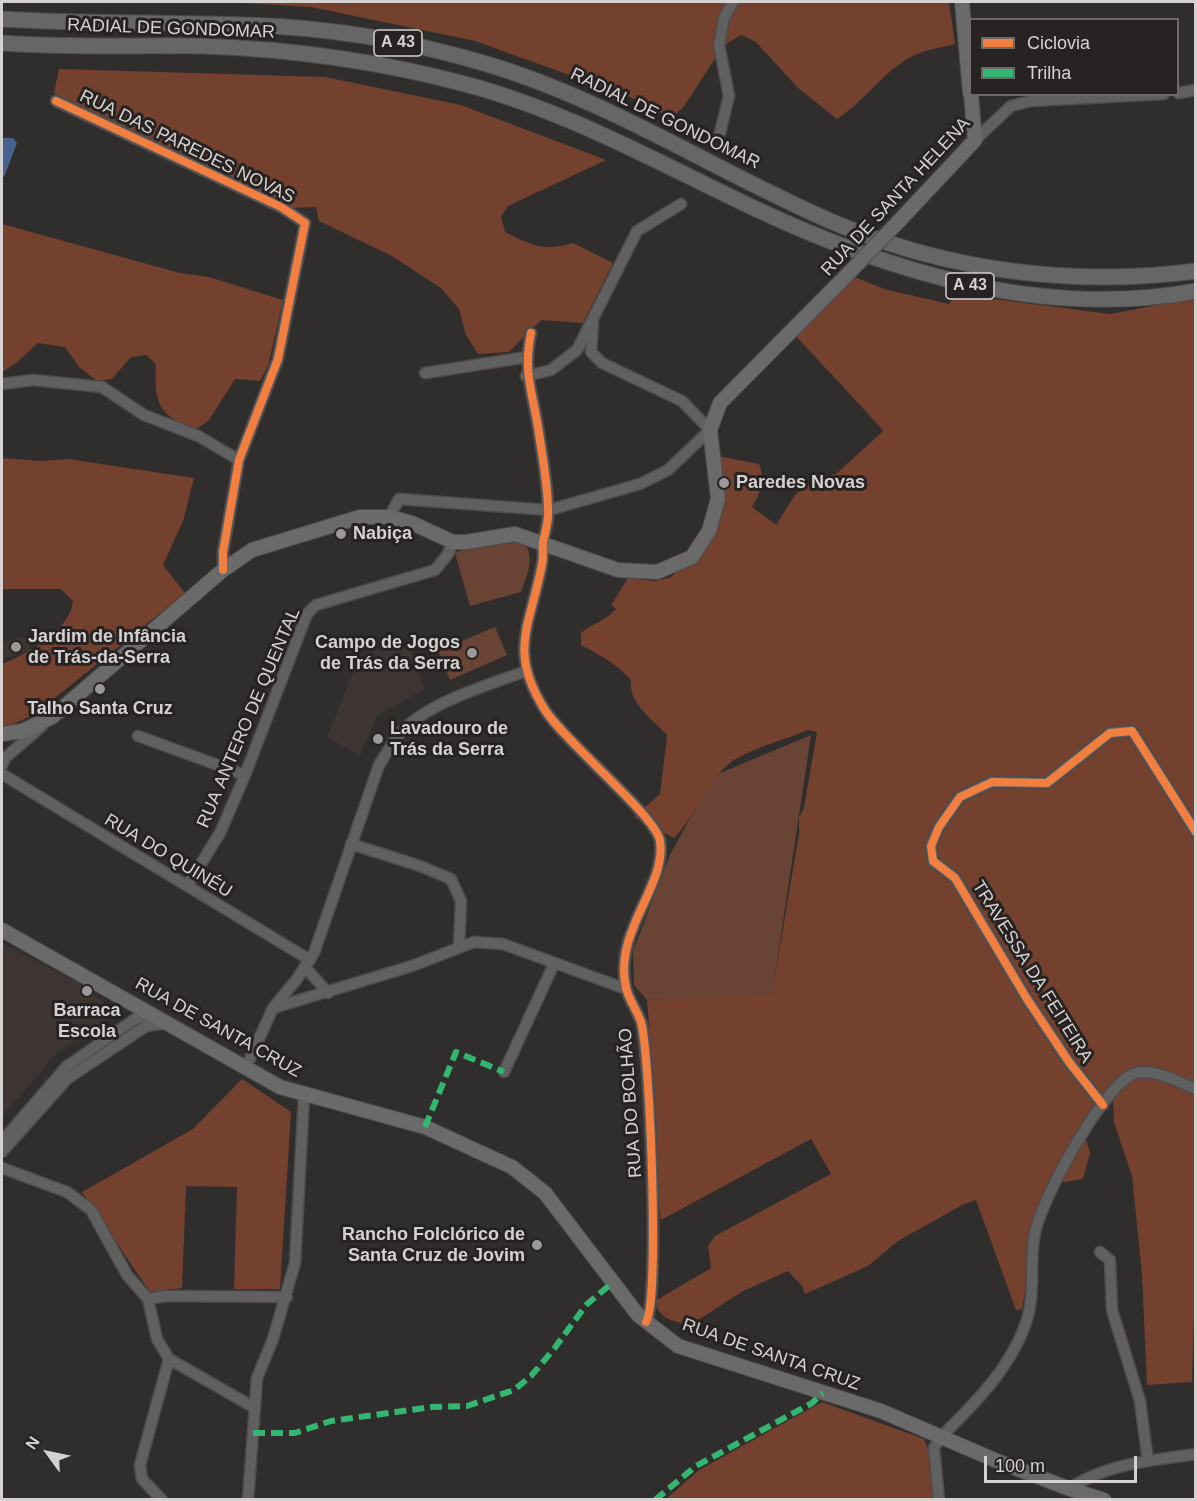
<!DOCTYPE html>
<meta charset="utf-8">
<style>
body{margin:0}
#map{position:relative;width:1197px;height:1501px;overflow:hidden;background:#302e2d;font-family:Arial,sans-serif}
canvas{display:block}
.frame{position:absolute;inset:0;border:3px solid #d4d1d0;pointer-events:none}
.legend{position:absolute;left:969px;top:18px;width:210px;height:78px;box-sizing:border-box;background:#272322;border:2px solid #6c6968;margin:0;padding:8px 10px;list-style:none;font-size:18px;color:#d4d1d0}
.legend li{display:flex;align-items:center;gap:12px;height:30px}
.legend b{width:30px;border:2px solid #6c6968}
.north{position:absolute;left:18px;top:1423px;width:60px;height:60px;-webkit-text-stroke:4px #272322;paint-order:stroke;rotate:303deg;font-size:16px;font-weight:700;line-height:24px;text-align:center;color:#d4d1d0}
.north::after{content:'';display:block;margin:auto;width:21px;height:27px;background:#d4d1d0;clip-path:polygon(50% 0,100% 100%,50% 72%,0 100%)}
.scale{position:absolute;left:984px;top:1456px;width:153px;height:27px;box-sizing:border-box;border:3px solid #d4d1d0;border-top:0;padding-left:8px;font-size:18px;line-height:21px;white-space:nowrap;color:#d4d1d0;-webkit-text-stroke:4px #272322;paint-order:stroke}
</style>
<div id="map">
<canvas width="1197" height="1501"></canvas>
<div class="frame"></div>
<ul class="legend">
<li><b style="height:8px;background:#f27e40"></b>Ciclovia</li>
<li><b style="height:8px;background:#33b770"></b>Trilha</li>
</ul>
<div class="north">N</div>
<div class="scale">100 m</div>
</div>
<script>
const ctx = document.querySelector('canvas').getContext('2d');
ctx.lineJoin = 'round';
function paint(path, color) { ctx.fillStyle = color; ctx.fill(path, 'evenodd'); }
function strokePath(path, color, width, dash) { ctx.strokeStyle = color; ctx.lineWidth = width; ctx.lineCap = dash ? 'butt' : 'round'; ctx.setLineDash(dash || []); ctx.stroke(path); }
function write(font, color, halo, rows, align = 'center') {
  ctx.font = font + ' Arial,sans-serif'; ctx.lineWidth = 6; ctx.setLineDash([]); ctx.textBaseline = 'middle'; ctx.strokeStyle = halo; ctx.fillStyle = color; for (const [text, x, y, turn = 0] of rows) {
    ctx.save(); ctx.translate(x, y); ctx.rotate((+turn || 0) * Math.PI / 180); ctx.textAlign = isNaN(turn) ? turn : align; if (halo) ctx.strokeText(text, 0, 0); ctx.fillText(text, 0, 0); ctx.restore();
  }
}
const built = new Path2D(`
 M27,636L31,651L5,658V661L2,662V643Z
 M408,643L425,689L377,716L360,755L327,738L360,655Z
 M2,943L79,983L117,1013L58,1052L2,1116Z`);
const green = new Path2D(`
 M506,539L525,543C535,561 527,574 521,592L470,606L455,553L472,545Z
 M495,627L507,655L450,680L438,651Z
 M811,735L772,995L647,1000L634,985L633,951L670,855L713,776Z`);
const forest = new Path2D(`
 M225,2H949L955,44C941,48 922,50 909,58C881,74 865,101 837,119L798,88L756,42L741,35L723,46L685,105L672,118L630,97L475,41L311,7Z
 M59,69L325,77L461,105L606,160L508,206L501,217L505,232C531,245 544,252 573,243L613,263L583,323L541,320L509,352L478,354L466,335L459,309L441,288L392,256L319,221L316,207L290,208L126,131L54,93Z
 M2,224L180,273L209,277L283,300L268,366L260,381L235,379L209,420L194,431C158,413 154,404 156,364L146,355L131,357L112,379L97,381L79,367L65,347L38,343L16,363L2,372Z
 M852,276L884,289L949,304L955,294L1110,314L1195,298L1196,1245L1192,1382L1147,1385L1142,1274L1132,1176L1114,1122L1113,1098L1085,1136L1090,1153L1083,1179L1057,1183L1039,1207L1022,1309L1016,1310L976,1200L964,1204L898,1241L868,1266L805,1294L802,1286L788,1271L743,1291L689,1326C672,1319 660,1321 655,1301L711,1268L708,1246L715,1236L831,1174L811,1139L661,1220L656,1186L654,1090L647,1000L772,994L799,834V817L804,808L817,732L808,730C787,739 746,750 730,763C705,782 696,816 674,838L634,817L660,794L667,735C653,720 628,703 631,680C617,664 600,655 581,645V633C593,623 607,620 616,609L611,605L628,578L655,581L671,577L715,535L725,491L718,456L759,464C766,482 761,491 752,507L776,525L795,495L819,477L836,474L881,433L883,430L795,335Z
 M2,458L41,461L68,459L194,478L183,521L163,565L185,593L35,714L7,727L2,726V664C27,654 70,631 73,601L61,589H2Z
 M242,1079L291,1112L280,1289H234L237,1187L186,1186L182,1288L150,1292L82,1192L193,1129Z
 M822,1402L924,1439L930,1453L934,1499L665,1500L699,1470Z`);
const water = new Path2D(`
 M2,138H13L17,143L4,177L2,176Z`);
const minor = new Path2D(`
 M1178,93L1196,90
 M56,101L281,207L305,223L278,359L239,460L223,552V570
 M720,133L729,96L719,45L724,18L733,2
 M975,140L1011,106L1031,101L1164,94
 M531,333C523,372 532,390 538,427C542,454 548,484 548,511C549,522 545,532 543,542C542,549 544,557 542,564C531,625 507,650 545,710C565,742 657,817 660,841C667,886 613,931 626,988C629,1000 637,1010 641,1022C650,1054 660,1301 646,1322
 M425,373L527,357
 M526,376L551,370L577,350L637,231L681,204
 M2,384L33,380L102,387L144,415L198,436L239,460
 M389,517L399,499L549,510L640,484L668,470L710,430L682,401L602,363L591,352L593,323
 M138,736L245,775
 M2,765L6,757L42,726
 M2,774L310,960
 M351,844L420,866L451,879L461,901L459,948
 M187,886L220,833L245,775L307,614L316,605L435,570L448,554L453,542
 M305,967L328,993
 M273,1008L412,966L474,942L503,944L626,989
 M246,1067L273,1008L297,979L314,953L379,765C386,754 393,741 402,731C430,702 488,685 526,671
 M504,1072L554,964
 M1103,1105L1069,1062L1027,999L955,878L933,861L931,846L939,827L960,797L992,782L1047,783L1110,733L1132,731L1196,832
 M2,1141L67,1066L135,1019L151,1013
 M2,1152L68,1078L146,1026L167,1023
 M2,1168L67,1192L91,1210L127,1275L148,1299L157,1339L169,1359L140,1465L142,1479L162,1500
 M1100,1252L1110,1260L1112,1310L1140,1401L1148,1461
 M148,1299L166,1296L287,1297
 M169,1359L255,1408
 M1070,1489C1103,1464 1155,1460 1196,1454
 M248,1500L257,1378L273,1339L295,1263L304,1095
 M939,1500L934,1448L941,1437C976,1402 1014,1365 1028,1316C1035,1291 1030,1263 1034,1238C1039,1202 1100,1092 1131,1075C1149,1065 1178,1082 1196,1089`);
const major = new Path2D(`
 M962,2L970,93
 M900,220L975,140L971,94
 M2,734L22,731L52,717L223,570L252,550L360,517H389L412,523L453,542H466L515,534L618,570L657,572L692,557L709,531L718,499L710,430L720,403L841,281
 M2,930L280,1087L425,1127L512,1167L545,1193L638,1315L678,1346L881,1411L997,1461L1070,1489L1104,1500`);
const highway = new Path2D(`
 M2,19C82,24 164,22 245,25C327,27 411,41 490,65C612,102 719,173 835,223C948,271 1074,287 1196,271
 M2,43C68,48 134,45 201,46C290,49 379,61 465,84C567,111 661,164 756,209C892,273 1044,319 1196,291`);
const majorBridge = new Path2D(`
 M841,281L900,220`);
const quiet = new Path2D(`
 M425,1127L456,1052L504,1072
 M253,1433H295L331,1421L432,1407L467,1406L514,1390L531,1376L554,1349L586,1305L612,1283
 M655,1500L696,1466L812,1403L823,1393`);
const cycleway = new Path2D(`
 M56,101L281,207L305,223L278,359L239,460L223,552V570
 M531,333C523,372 532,390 538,427C542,454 548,484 548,511C549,522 545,532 543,542C542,549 544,557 542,564C531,625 507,650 545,710C565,742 657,817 660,841C667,886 613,931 626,988C629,1000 637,1010 641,1022C650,1054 660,1301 646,1322
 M1103,1105L1069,1062L1027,999L955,878L933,861L931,846L939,827L960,797L992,782L1047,783L1110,733L1132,731L1196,832`);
const markers = [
 [724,483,6,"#9b9897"],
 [341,534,6,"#9b9897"],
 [16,647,6,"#9b9897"],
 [472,653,6,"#9b9897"],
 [100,689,6,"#9b9897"],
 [378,739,6,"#9b9897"],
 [87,991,6,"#9b9897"],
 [537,1245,6,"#9b9897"]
];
const shields = [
 [398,43,48],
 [970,286,48]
];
const shieldNames = [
 ["A 43",398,43],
 ["A 43",970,286]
];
const streetNames = [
 ["RADIAL DE GONDOMAR",171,29,2],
 ["RADIAL DE GONDOMAR",665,119,26],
 ["RUA DAS PAREDES NOVAS",187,147,26],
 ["RUA DE SANTA HELENA",896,197,-47],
 ["RUA ANTERO DE QUENTAL",249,718,-67],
 ["RUA DO QUINÉU",168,856,31],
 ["TRAVESSA DA FEITEIRA",1032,972,58],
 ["RUA DE SANTA CRUZ",218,1028,29],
 ["RUA DO BOLHÃO",631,1103,-94],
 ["RUA DE SANTA CRUZ",771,1355,19]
];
const poiNames = [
 ["Paredes Novas",736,483],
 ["Nabiça",353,534],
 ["Jardim de Infância",28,637],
 ["de Trás-da-Serra",28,658],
 ["Campo de Jogos",460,643,"right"],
 ["de Trás da Serra",460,664,"right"],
 ["Talho Santa Cruz",100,709,"center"],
 ["Lavadouro de",390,729],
 ["Trás da Serra",390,750],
 ["Barraca",87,1011,"center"],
 ["Escola",87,1032,"center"],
 ["Rancho Folclórico de",525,1235,"right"],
 ["Santa Cruz de Jovim",525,1256,"right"]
];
paint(built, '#3e3432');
paint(green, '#694435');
paint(forest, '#73412e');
paint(water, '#49618e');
strokePath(minor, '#4d4b4b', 13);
strokePath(major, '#4d4b4b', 16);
strokePath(highway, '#4d4b4b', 17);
strokePath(minor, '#606061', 10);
strokePath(major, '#6a6a6a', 14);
strokePath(highway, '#676667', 15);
strokePath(majorBridge, '#4d4b4b', 16, []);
strokePath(majorBridge, '#6a6a6a', 14);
strokePath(quiet, '#33b770', 6, [12, 6]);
strokePath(cycleway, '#f27e40', 8);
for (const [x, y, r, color] of markers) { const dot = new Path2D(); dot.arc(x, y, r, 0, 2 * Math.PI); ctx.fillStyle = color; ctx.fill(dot); strokePath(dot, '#272322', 2); }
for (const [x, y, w] of shields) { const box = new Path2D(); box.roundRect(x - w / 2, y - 13, w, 26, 4.5); ctx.fillStyle = '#272322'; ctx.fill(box); strokePath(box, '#d4d1d0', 1.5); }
write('bold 16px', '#d4d1d0', null, shieldNames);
write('18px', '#d4d1d0', '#272322', streetNames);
write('bold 18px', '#d4d1d0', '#272322', poiNames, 'left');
</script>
